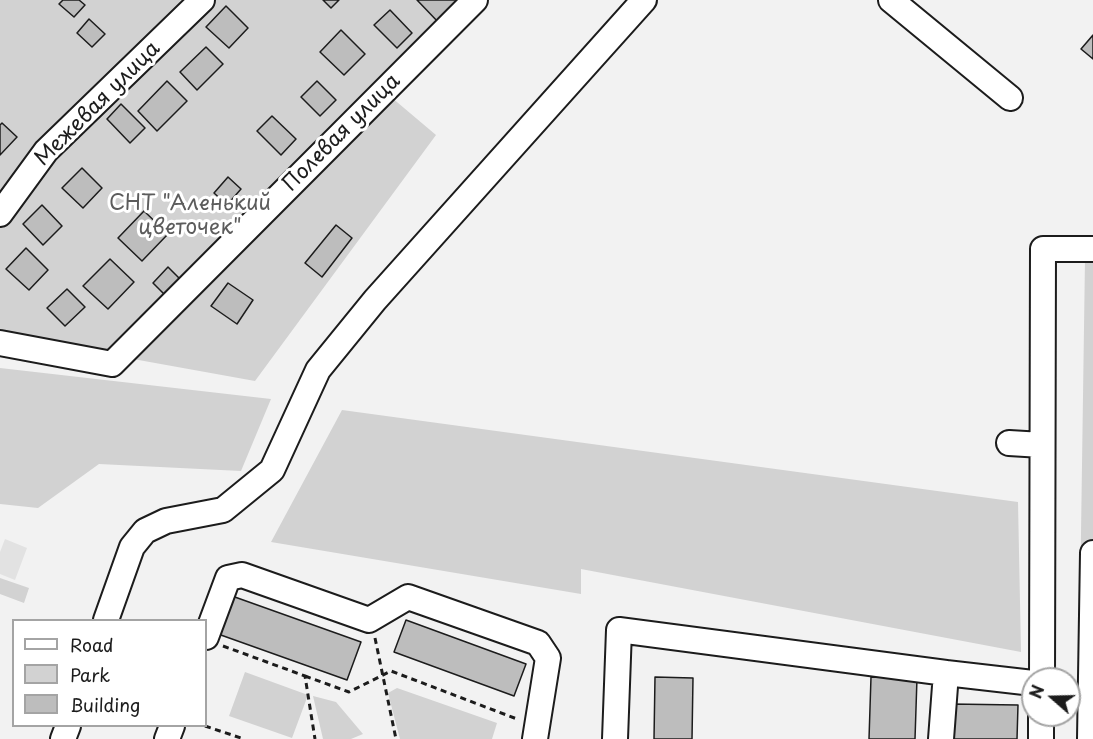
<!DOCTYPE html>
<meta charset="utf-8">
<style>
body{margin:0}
#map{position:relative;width:1093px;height:739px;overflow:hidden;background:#f2f2f2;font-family:"Playpen Sans",sans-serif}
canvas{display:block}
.legend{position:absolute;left:12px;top:619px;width:195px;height:108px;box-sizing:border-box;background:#fff;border:2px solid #a4a4a4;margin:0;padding:8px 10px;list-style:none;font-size:18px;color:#1c1c1c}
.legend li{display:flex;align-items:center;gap:12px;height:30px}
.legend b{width:30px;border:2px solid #a4a4a4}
.north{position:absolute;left:1021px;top:667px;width:60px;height:60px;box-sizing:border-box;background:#fff;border:2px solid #a4a4a4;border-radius:50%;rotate:290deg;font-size:16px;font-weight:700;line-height:24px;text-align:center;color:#1c1c1c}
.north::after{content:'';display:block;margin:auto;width:21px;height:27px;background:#1c1c1c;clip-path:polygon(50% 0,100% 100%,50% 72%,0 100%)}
</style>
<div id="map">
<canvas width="1093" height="739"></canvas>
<ul class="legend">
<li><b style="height:8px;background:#fff"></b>Road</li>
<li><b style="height:16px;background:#d2d2d2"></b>Park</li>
<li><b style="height:16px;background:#bdbdbd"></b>Building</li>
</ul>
<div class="north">N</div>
</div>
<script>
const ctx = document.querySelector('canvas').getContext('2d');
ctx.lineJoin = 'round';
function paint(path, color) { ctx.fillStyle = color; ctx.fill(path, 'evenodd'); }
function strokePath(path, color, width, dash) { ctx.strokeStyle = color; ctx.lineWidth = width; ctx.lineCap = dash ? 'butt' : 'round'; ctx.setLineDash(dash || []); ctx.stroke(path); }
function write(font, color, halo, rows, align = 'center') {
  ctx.font = font + ' "Playpen Sans",sans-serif'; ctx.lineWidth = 6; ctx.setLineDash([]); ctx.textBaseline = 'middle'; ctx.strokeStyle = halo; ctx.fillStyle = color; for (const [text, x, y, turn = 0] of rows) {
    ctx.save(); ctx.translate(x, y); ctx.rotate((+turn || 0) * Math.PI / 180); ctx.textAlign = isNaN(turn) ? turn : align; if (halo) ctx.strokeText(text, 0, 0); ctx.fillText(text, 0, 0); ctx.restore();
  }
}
const built = new Path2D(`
 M5,539L27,548L15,580L0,574V552Z`);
const green = new Path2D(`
 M0,0H483L391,97L436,135L255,381L0,335Z
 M1085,259H1093V739H1078Z
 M0,368L271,399L241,471L99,464L38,508L0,504Z
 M342,410L1018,502L1021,652L581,569V594L271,542Z
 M0,578L29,588L24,603L0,594Z
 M245,672L308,695L292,738L229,716Z
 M397,688L497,723L492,739H400L388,693Z
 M313,696L336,702L363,734L351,739H323Z`);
const building = new Path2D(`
 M63,0H79L85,5L74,17L59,4Z
 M323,0H339L331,8Z
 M417,0H459L440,24Z
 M226,6L248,28L229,48L206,27Z
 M390,10L412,33L397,48L374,25Z
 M89,19L105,34L92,47L77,33Z
 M341,30L365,54L344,75L320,52Z
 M1093,35V59L1081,49Z
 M206,47L223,64L197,90L180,72Z
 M167,81L187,101L157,131L138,111Z
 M317,81L336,100L320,116L301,97Z
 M121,104L145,128L130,143L107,119Z
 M272,116L296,139L281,155L257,131Z
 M2,123L17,137L0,155V125Z
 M82,168L102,188L83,208L62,188Z
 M228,177L241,189L227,205L214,193Z
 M42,205L62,226L43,245L23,224Z
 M144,211L168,234L142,261L118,238Z
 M336,225L352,238L322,277L305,263Z
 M26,248L48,270L29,290L6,269Z
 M110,259L134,282L108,309L83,286Z
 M168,267L183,282L167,297L153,283Z
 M228,283L253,300L237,324L211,306Z
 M67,289L85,307L65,326L47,308Z
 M232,596L361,642L347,680L218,634Z
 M406,620L526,664L514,696L394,652Z
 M655,677L693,678L692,739H654Z
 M871,677L917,678L915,739H869Z
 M951,704L1018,705L1017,739H951Z`);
const path = new Path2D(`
 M375,638L396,739
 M223,646L305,676L315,739
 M305,676L349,692L391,671L517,719
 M205,726L244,739`);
const minor = new Path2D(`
 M891,0L1010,98
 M0,214L46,151L202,0
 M0,343L112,364L475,0
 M1009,443L1042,445
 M106,620L132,547L145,531L166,521L223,510L272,470L318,370L375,300L644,0
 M206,637L228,578L242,575L369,620L408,597L538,643L548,658L535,739
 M946,673L1033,683
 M1042,679L1043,249H1093
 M63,739L68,726
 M167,739L172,726
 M615,739L619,630L946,673L941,739
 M1041,739V715
 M1090,739L1093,553`);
const streetNames = [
 ["Межевая улица",98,104,-45],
 ["Полевая улица",342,133,-45]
];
const parkNames = [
 ["СНТ \"Аленький",190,204],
 ["цветочек\"",190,228]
];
paint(built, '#e2e2e2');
paint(green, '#d2d2d2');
paint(building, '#bdbdbd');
strokePath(building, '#1c1c1c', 1.5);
strokePath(minor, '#1c1c1c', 28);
strokePath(path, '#1c1c1c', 3, [6, 4.5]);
strokePath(minor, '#fff', 24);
write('21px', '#1c1c1c', '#fff', streetNames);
write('21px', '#5c5c5c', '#fff', parkNames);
</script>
